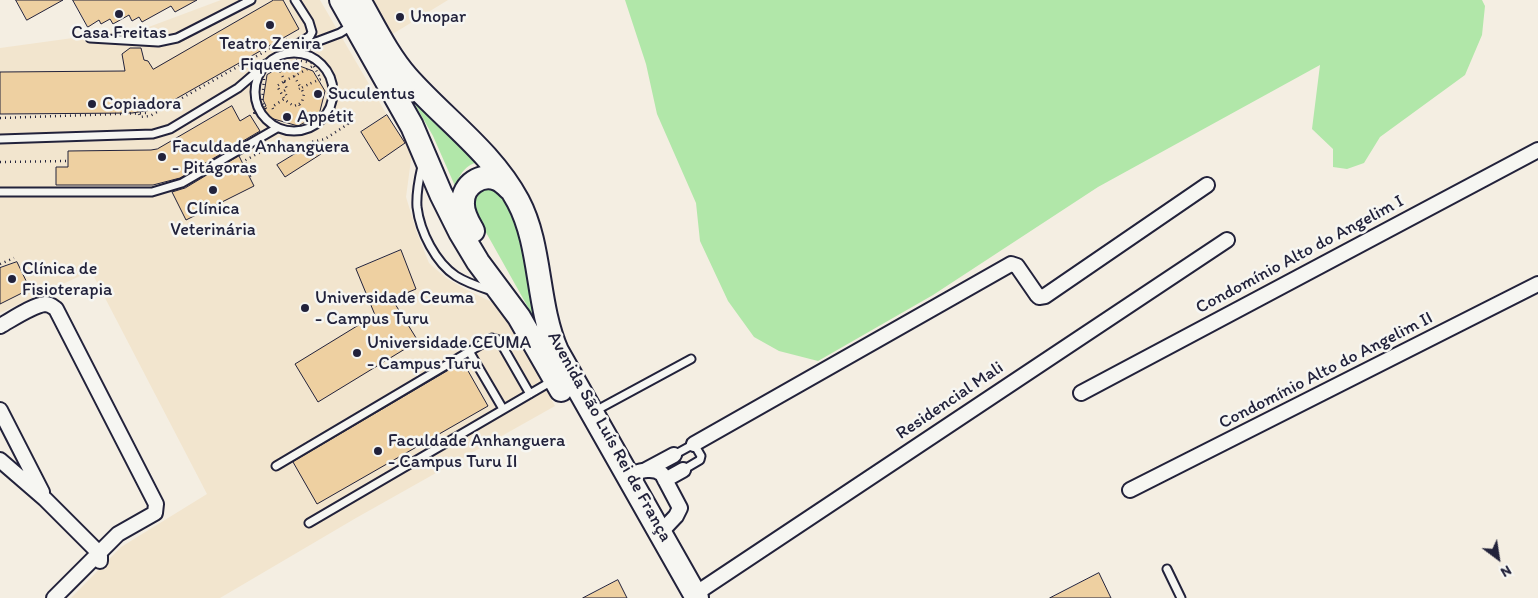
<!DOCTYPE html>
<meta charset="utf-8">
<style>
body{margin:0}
#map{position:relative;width:1538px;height:598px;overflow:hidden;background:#f4eee2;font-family:Itim,sans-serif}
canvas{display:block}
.north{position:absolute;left:1473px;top:533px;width:50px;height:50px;-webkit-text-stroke:4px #f6f6f2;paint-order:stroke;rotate:149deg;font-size:14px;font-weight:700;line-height:20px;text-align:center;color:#22223b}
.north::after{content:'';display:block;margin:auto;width:18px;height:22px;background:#22223b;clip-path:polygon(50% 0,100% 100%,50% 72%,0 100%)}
</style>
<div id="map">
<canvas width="1538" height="598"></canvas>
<div class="north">N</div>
</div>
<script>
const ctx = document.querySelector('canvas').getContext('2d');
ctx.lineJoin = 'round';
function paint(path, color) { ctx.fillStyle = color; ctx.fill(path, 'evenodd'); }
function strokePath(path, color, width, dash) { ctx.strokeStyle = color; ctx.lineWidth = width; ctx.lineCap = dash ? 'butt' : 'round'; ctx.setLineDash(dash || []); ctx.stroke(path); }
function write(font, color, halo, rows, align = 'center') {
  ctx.font = font + ' Itim,sans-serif'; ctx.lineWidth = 5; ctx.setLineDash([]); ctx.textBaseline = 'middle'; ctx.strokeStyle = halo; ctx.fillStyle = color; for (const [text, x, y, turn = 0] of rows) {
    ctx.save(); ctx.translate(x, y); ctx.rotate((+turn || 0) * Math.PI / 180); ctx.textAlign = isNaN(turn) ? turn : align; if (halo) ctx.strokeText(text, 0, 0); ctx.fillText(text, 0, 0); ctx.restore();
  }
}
const built = new Path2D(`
 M221,0H320L387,115L412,152L406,197L417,233L429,263L446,278L465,289L492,302L505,314L555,406L356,518L220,598H71L121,547L207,494L91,271L0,313V48L146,28Z
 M370,0H448L391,35Z`);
const green = new Path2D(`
 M625,0H1482L1485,6L1482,35L1465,75L1380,137L1364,163L1347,169L1333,167V149L1312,129L1320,65L1098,187L933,295L818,361L779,351L754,337L728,301L700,241L696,203L657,114L646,64Z
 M401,80L483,160C466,165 462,170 455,186L433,136Z
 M483,187L499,189L517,223L537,321L534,318L474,211L473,196Z`);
const building = new Path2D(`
 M16,0H63L27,20Z
 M73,0H197L175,12L171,6L142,22L139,17L132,21L129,15L113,24L110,19L101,24L99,20L88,27Z
 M274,0H283L299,29L158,109L132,113L0,114V72L125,71L122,54L130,48H141L144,60L148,61L153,69Z
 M289,62L313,71L325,91L319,115L298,126L253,113L266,106L263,100L267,75Z
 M232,106L240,121L250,115L260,131L180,178L153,185H56V167H68V151L151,150L157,149Z
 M387,115L405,143L379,161L361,132Z
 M313,143L321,154L285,177L277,165Z
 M239,156L254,186L186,220L172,192L185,188Z
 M401,250L416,289L392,299L418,341L318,402L295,364L375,315L356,269Z
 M17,262L30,289L0,304V268Z
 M463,362L488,406L317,504L293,462Z
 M1099,573L1111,598H1050Z
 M618,580L627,598H583Z`);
const path = new Path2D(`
 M296,60L312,63L321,79L309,84L310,86
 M278,67L285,81L313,66
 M276,68L288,61
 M294,76L301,88L309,84
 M264,79L262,102L268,112
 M283,82L277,86L284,98
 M284,82L287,89L284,91L288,98
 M299,104L302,102L304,94L301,88L299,89
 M273,109L272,107L284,99L289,103L294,106L299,104L300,106
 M139,114L140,117L150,116L287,39
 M0,118L148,113
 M306,147L305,146L311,142L325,139L348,124V126
 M0,162L68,161
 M250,176L252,175L244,161L277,143C284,154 295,151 305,146
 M0,264L14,258`);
const service = new Path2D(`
 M90,38L158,42L177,38L251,0
 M293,47L310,36L312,32L309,22L295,0
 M292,51L340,33L351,26
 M255 92a39 39 0 1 1 78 0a39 39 0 1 1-78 0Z
 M0,139L153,134L170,129L238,88L266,64
 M422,166C419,179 416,193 417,207C420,232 436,263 456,276C467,283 480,287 492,291
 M0,192H152L182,183L277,128
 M469,351L503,409
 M595,411L691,359
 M674,455L694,444L701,456L700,460L683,470
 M276,466L492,338L499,340L530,394
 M309,523L552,381
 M1167,569L1181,598`);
const minor = new Path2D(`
 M0,326C11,320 33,305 45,304C50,304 52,306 56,309L156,504L155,513L118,534L54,598
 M1081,393L1538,150
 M0,410L42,492
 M694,444L1011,264L1017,266L1037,295L1039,297L1045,296L1207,185
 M0,460L45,499L98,552L100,556V561
 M646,470L674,455
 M628,475C638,472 652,466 662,474L680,508L676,516L660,533
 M665,480L683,470
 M1130,490L1538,284
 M695,594L1227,240`);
const primary = new Path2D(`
 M341,0L412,126L441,194L460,232L478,262L519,317L561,390
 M359,0C374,26 387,54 407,77C444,119 491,151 518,201C542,246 536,303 557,351L697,598
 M473,231C468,222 462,213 463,202C463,185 481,173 497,179C502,181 505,184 509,188`);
const markers = [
 [119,14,5,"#22223b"],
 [400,17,5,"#22223b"],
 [270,25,5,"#22223b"],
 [318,94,5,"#22223b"],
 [92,104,5,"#22223b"],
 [287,117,5,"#22223b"],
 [162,157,5,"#22223b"],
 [213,190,5,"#22223b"],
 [12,279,5,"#22223b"],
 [305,308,5,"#22223b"],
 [357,353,5,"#22223b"],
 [378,451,5,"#22223b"]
];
const poiNames = [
 ["Unopar",410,17],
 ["Casa Freitas",119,33,"center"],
 ["Teatro Zenira",270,44,"center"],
 ["Fiquene",270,65,"center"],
 ["Suculentus",328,94],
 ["Copiadora",102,104],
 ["Appétit",297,117],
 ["Faculdade Anhanguera",172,147],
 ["- Pitágoras",172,168],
 ["Clínica",213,209,"center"],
 ["Veterinária",213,230,"center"],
 ["Clínica de",22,269],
 ["Fisioterapia",22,290],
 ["Universidade Ceuma",315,298],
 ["- Campus Turu",315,319],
 ["Universidade CEUMA",367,343],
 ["- Campus Turu",367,364],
 ["Faculdade Anhanguera",388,441],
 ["- Campus Turu II",388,462]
];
const streetNames = [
 ["Condomínio Alto do Angelim I",1300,255,-28],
 ["Condomínio Alto do Angelim II",1326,371,-27],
 ["Residencial Mali",950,401,-34],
 ["Avenida São Luís Rei de França",609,437,61]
];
paint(built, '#f2e5ce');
paint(green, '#b1e7a9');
paint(building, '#eed0a1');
strokePath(building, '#22223b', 1);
strokePath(service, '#22223b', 11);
strokePath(minor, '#22223b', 18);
strokePath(primary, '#22223b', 26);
strokePath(path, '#22223b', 2.5, [1, 4]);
strokePath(service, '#f6f6f2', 7);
strokePath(minor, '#f6f6f2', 14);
strokePath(primary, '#f6f6f2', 22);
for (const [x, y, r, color] of markers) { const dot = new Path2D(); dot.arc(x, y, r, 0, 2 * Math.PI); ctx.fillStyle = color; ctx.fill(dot); strokePath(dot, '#f6f6f2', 2); }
write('18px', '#22223b', '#f6f6f2', poiNames, 'left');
write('18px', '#22223b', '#f6f6f2', streetNames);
</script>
